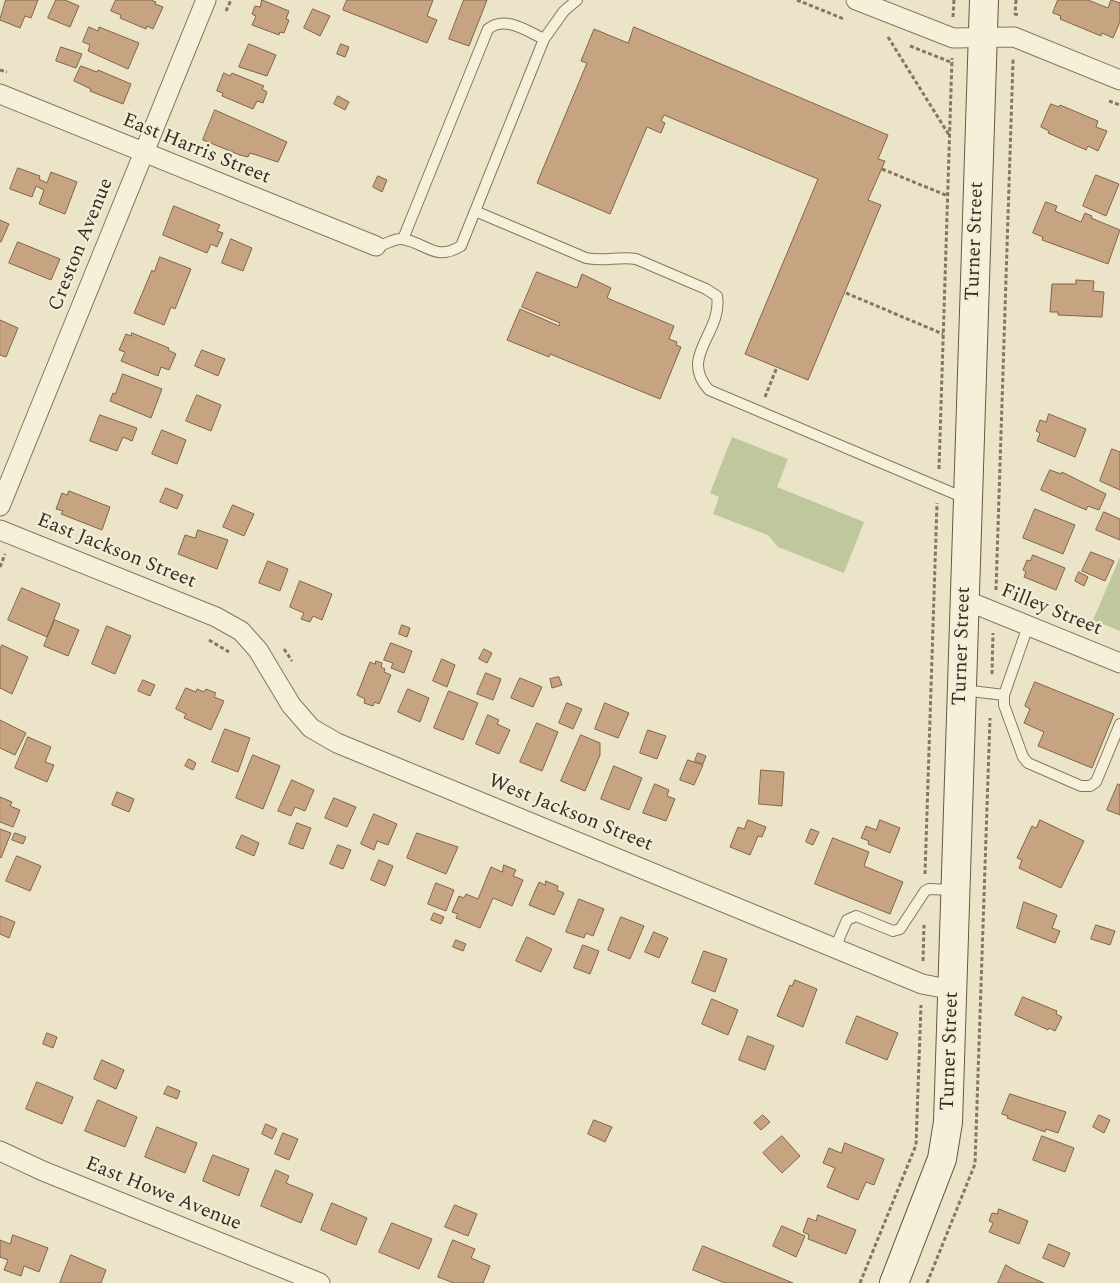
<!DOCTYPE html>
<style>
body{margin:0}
canvas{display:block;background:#ebe4c8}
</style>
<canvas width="1120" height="1283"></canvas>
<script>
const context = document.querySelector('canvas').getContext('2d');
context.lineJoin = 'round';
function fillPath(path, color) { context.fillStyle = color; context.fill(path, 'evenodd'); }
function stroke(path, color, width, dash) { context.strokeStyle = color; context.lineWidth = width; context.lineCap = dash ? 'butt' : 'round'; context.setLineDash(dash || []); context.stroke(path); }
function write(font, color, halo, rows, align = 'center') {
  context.font = font + ' Spectral,serif'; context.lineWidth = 4.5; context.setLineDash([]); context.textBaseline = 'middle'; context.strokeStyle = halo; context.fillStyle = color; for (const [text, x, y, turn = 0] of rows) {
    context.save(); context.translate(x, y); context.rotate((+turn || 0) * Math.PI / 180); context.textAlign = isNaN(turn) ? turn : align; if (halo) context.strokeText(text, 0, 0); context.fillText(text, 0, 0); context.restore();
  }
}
const green = new Path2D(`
 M732 437 788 459 777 487 864 522 844 573 778 547 768 535 713 514 719 497 710 493Z
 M1120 557V631L1093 620Z`);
const building = new Path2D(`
 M6 0H38L31 18 25 16 20 28 0 20Z
 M56 0H65L79 6 70 27 48 18Z
 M116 0H151L156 2 155 4 163 7 153 29 147 26 146 29 120 18 121 15 111 11Z
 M262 0 289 11 286 19 289 20 284 33 280 32 279 35 252 25 256 16 252 14 255 6 260 7Z
 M347 0H433L427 16 437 20 427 43 343 10Z
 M464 0H487L469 46 449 39Z
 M1058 0H1088L1108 8 1111 0 1120 3V22L1113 38 1102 33 1101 36 1060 19 1061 16 1053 13Z
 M313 9 330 16 320 36 304 28Z
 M89 27 98 31 99 27 139 43 128 69 88 51 90 45 83 42Z
 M634 27 888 135 878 159 885 161 868 200 881 205 808 380 745 354 818 179 664 115 661 121 665 123 661 133 647 127 610 214 537 183 587 63 581 61 594 29 628 43Z
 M249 44 276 55 267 76 239 67Z
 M341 44 349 47 345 57 337 54Z
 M61 47 82 54 76 68 56 61Z
 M81 66 97 72 98 70 131 84 123 104 90 91 91 89 74 81Z
 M224 73 230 76 232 73 264 86 262 89 267 92 263 103 257 101 253 109 222 96 223 93 217 91Z
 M338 96 349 102 345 110 334 104Z
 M1051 104 1059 107 1060 105 1098 121 1096 127 1107 131 1098 151 1088 146 1086 150 1048 133 1049 131 1041 127Z
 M215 110 287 142 278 162 250 153 248 157 240 155 203 140Z
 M18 168 40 176 39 179 47 183 51 172 77 182 65 214 39 204 44 190 36 186 32 197 10 189Z
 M1096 175 1119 184 1106 216 1083 206Z
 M378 176 387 180 382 192 373 187Z
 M1046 202 1057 206 1055 211 1081 222 1085 213 1092 216 1091 218 1120 230 1108 264 1042 240 1043 237 1033 233Z
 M174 206 220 225 217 231 223 233 217 247 211 244 207 253 163 235Z
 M0 220 9 224 1 242H0Z
 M231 239 252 248 243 271 222 263Z
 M18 242 60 259 51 280 9 263Z
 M160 257 191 269 175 309 171 307 164 325 134 313 152 270 154 272Z
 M537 272 577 288 582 274 611 288 607 298 674 326 669 339 677 342 676 345 681 347 660 399 550 354 549 357 507 340 520 309 559 326 560 323 522 307Z
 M1076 280 1094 281 1093 291 1104 292 1102 317 1058 315V312H1050L1052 284H1076Z
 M0 320 18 328 6 357 0 355Z
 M132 333 169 348 168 350 176 354 169 370 161 367 158 376 121 361 125 352 119 350 126 334 131 336Z
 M202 350 225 359 218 376 195 366Z
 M123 374 162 389 151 418 110 401 113 393 115 394Z
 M197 395 221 405 211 431 186 421Z
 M1049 414 1086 429 1075 457 1037 441 1040 433 1036 431 1040 420 1046 422Z
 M100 415 137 428 132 441 123 437 117 451 90 441Z
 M162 430 186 440 177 464 152 454Z
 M1112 449 1120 452V490L1100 481Z
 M1050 470 1061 474 1062 472 1106 494 1099 510 1088 506 1086 510 1041 490Z
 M166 488 183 495 177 509 160 502Z
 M69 491 110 507 102 530 61 514 63 511 56 509 62 493 67 495Z
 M233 505 254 514 244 536 223 527Z
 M1035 509 1075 525 1063 554 1023 538Z
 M1104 512 1120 519V540L1096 530Z
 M198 530 228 540 217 569 178 554 185 535 195 538Z
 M1091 552 1114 561 1105 581 1082 571Z
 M1033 555 1065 568 1056 590 1024 577 1026 572 1023 570 1027 560 1030 561Z
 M268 561 288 569 280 591 259 583Z
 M1079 572 1088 577 1084 586 1075 581Z
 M300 581 332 594 322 620 313 616 310 622 301 619 304 613 290 607Z
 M22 588 60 604 47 637 8 620Z
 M55 620 79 630 68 656 44 646Z
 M402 625 410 628 407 637 399 634Z
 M107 626 131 636 115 674 92 664Z
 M391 643 412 651 404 673 391 668 393 663 384 660Z
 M2 645 28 657 12 694 0 688V650Z
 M484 649 492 653 487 663 479 659Z
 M442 659 455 665 447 687 433 681Z
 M376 661 382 663 381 667 385 669 384 672 391 675 379 704 375 702 373 706 364 703 365 699 357 695 370 662 375 664Z
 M486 673 501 679 493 700 477 694Z
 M559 677 562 685 552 688 550 679Z
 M520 678 542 687 533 707 511 698Z
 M143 680 155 685 150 696 138 691Z
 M1035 682 1114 714 1092 768 1038 746 1044 732 1024 723 1030 709 1025 706Z
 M186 688 196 692 197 689 204 692 206 689 216 693 214 697 224 701 211 730 184 718 186 714 176 709Z
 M408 689 429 698 420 722 398 712Z
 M449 691 478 703 463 740 434 728Z
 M567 703 582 709 573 729 559 723Z
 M605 703 629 713 618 738 595 729Z
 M488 715 499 720 497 724 510 730 499 754 476 744Z
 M0 720 26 733 15 755 0 748Z
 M537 723 558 732 542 771 520 762Z
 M225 729 250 738 238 772 212 762Z
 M648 730 666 736 657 759 640 753Z
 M581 735 600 743V755L585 791 561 781Z
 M28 737 51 747 45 762 54 765 47 782 15 768Z
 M698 753 706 756 703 764 695 761Z
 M253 755 280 766 263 809 236 798Z
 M189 759 196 763 193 770 185 766Z
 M688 760 703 765 694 785 680 780Z
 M614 766 642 778 629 810 601 799Z
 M761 770 784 772 782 806 759 804Z
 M292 780 314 790 305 811 295 807 291 816 278 811Z
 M655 784 669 790 667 796 675 799 666 821 643 813Z
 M1118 784 1120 785V815L1107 810Z
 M117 792 134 799 129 812 112 805Z
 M0 797 12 802 10 806 20 810 13 827 0 822Z
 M334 798 356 807 347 827 325 818Z
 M374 814 397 824 388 845 377 841 374 850 361 844Z
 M748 820 766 827 762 837 758 836 750 855 730 847 738 827 744 829Z
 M880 820 900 828 890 853 868 844 869 841 861 838 866 826 876 830Z
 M1040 820 1084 841 1061 888 1019 868 1022 860 1017 858 1032 826 1036 828Z
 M297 823 311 828 303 849 289 844Z
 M0 829 11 833 1 858 0 857Z
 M811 829 819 832 813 845 806 842Z
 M15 833 26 837 23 844 12 840Z
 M417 833 458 847 446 874 407 858Z
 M242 835 259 843 254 856 236 848Z
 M833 838 869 852 864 866 903 882 890 914 815 884Z
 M338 845 351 850 343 869 330 864Z
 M17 856 41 866 30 891 6 881Z
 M379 860 393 866 385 886 371 880Z
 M504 865 516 870 513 876 523 880 512 906 493 898 480 928 456 918 458 914 452 912 459 896 464 898 466 894 478 899 491 867 502 872Z
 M546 881 558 886 557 890 564 893 554 915 529 905 539 882 545 885Z
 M436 883 454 890 446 911 428 904Z
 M579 899 604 909 593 936 586 933 584 938 566 932Z
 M1024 902 1057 915 1052 928 1060 931 1055 943 1017 928Z
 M434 913 444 917 441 924 431 920Z
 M0 916 15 922 9 938 0 934Z
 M621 917 644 926 630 959 608 950Z
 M1096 925 1115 931 1110 945 1091 939Z
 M654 932 668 938 659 958 645 952Z
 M527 937 552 949 541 972 516 961Z
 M456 940 466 944 463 951 453 947Z
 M583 945 599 951 590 974 574 968Z
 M704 951 727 959 715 992 692 983Z
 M795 980 817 989 803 1027 777 1016 790 985 792 986Z
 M1023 997 1057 1011 1056 1014 1062 1017 1055 1031 1049 1028 1048 1030 1015 1015Z
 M712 999 738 1010 728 1035 702 1024Z
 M857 1016 898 1033 887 1060 846 1043Z
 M47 1033 57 1037 53 1048 43 1044Z
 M748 1036 774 1046 765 1070 739 1060Z
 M102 1060 124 1070 116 1089 94 1079Z
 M37 1082 73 1097 62 1124 26 1109Z
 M168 1086 180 1091 177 1099 164 1094Z
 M1010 1094 1066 1112 1058 1133 1046 1129 1045 1132 1007 1118 1008 1116 1002 1114Z
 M98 1100 137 1117 125 1147 85 1131Z
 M763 1115 770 1122 761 1130 754 1123Z
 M1099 1115 1110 1120 1104 1133 1093 1127Z
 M594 1120 612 1127 605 1142 588 1134Z
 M266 1124 277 1129 272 1139 262 1134Z
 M157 1127 197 1143 185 1173 145 1157Z
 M283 1133 298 1139 289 1160 275 1154Z
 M782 1136 800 1156 782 1173 763 1153Z
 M1042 1136 1074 1148 1065 1172 1033 1160Z
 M845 1143 884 1159 874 1185 866 1182 858 1200 827 1187 835 1168 823 1163 829 1148 841 1153Z
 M213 1155 249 1169 239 1196 203 1181Z
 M276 1170 289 1176 286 1183 313 1194 301 1223 261 1206Z
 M332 1203 367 1218 356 1245 321 1230Z
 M455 1205 477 1214 468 1236 445 1227Z
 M999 1209 1028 1221 1019 1244 989 1232 993 1223 989 1221 992 1213 997 1214Z
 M818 1215 856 1230 846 1254 808 1239 809 1235 803 1232 808 1218 816 1221Z
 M392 1223 432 1239 419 1269 379 1252Z
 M782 1226 805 1236 796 1257 773 1246Z
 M13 1235 48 1248 39 1272 24 1266 21 1276 4 1270 8 1260 0 1257V1240L10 1244Z
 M453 1240 475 1249 471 1258 490 1266 483 1283H454L438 1277Z
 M1049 1244 1070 1253 1064 1267 1043 1258Z
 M703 1246 793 1283H725L693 1270Z
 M71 1255 106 1270 101 1283H60Z
 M1006 1265 1016 1271 1044 1283H998Z`);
const path = new Path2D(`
 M797 0 844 19
 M1016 0 1015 14 1018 15
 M226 11 231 0
 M953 17 954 0
 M888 37 949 135
 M910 46 953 63
 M0 70 7 72
 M1109 101 1120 105
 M882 169 948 196
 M846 293 943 334
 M765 397 777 367
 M939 469 952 58
 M0 567 5 554
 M996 590 1013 61 1016 62
 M209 640 229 652
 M284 649 292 661
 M992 674 993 633
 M925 874 937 503
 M923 961 924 925
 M860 1283 916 1145 921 1005
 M927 1283 975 1164 990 718`);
const lane = new Path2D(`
 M475 211 586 258C603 262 619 256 636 259L706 289 717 296C723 333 678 356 709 390L967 499
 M403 239 488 29C505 15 527 31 544 39
 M376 246C386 246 392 238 402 239 427 243 435 262 461 246L544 39 564 11 577 0
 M1028 626 1004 695V705L1023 757 1028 763 1081 786H1090L1096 782 1120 724
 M963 690 1004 695
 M835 948 847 920 856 916 893 931 900 929 925 891 929 889 955 890`);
const street = new Path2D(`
 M856 0 953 38 1014 37 1120 80
 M0 94 376 246
 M0 506 206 0
 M0 530 216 617 241 631 258 650 291 705 311 728 337 743 922 984 953 990
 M965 600 1120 663
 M0 1151 43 1171 320 1283`);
const secondary = new Path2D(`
 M894 1283 942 1159 948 1122 984 0`);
const streetNames = [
 ["East Harris Street",196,150,22],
 ["Turner Street",976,241,-88],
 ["Creston Avenue",82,245,-68],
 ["East Jackson Street",116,552,22],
 ["Filley Street",1051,611,22],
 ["Turner Street",963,646,-88],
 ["West Jackson Street",570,814,22],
 ["Turner Street",951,1051,-88],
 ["East Howe Avenue",163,1195,22]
];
fillPath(green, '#bfc89d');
fillPath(building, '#c6a481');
stroke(building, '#836446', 1);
stroke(lane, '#85775e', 12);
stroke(street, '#85775e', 21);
stroke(secondary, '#675841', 30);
stroke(path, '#85775e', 3, [4, 2.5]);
stroke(lane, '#f6f0db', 10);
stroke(street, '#f6f0db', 19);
stroke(secondary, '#f6f0db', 28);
write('20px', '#372e21', '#f3edd7', streetNames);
</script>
